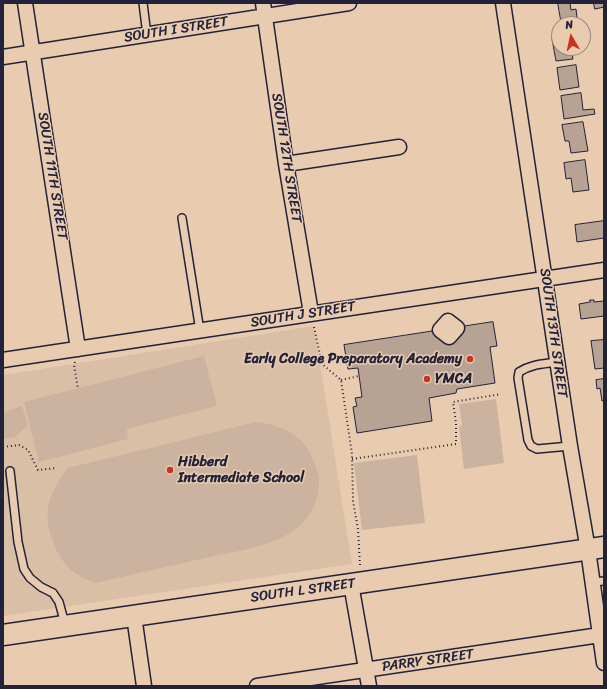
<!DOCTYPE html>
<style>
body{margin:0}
#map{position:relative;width:607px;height:689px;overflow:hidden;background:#e9ccb0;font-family:Sriracha,sans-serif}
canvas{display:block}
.frame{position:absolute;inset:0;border:4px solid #22223b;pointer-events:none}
.north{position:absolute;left:551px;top:16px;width:40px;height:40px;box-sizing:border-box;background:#e9ccb0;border:1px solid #998881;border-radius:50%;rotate:351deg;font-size:11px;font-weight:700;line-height:16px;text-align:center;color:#22223b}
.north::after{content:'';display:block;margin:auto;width:14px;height:18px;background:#c8321e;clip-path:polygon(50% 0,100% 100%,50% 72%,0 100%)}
</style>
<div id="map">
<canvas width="607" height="689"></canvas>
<div class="frame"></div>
<div class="north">N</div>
</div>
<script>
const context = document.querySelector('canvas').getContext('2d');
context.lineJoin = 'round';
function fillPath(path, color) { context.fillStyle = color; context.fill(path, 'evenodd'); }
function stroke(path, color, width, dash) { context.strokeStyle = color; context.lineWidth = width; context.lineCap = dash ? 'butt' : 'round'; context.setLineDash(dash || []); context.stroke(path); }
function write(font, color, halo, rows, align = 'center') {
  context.font = font + ' Sriracha,sans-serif'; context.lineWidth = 3; context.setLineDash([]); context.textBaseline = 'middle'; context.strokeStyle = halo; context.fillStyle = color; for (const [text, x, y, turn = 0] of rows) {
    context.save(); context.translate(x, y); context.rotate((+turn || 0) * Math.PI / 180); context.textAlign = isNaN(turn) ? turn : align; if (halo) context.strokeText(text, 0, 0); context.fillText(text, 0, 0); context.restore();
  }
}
const built = new Path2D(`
 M314 326 352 564 3 616V375Z`);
const green = new Path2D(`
 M204 356 217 406 127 429 128 439 39 462 24 402Z
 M496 399 504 463 464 469 459 427 462 425 459 404Z
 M22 406 28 425 15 437 3 439V413Z
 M256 422C282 425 303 434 313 460 316 467 320 475 319 483 319 499 310 519 297 528 274 546 242 550 214 556 174 565 135 574 95 583 86 579 76 575 69 568 61 560 56 551 53 541 41 512 50 491 68 468Z
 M417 455 425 523 362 530 354 463Z`);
const building = new Path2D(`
 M558 3H570L571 10 576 9 577 18 561 20Z
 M594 3H604V7L595 9Z
 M559 38V48H571L573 59 556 61 552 39Z
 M576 65 579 87 560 90 557 68Z
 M581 93 583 110 594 109 595 114 564 119 561 96Z
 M583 122 588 151 571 153 569 141H565L562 125Z
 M585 160 589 190 573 192 571 178 566 179 564 163Z
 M604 221V238L577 242 575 225Z
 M590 300H594V302L604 301V316L581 319 579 304 590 302Z
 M493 322 497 346 490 347 495 383 457 389 456 393 429 398 432 421 357 433 353 407 357 406 355 398 362 397 358 368 348 369 344 345Z
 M604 340V368L595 369 591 341Z
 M604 379V400L602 401 600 388 597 389 596 380Z`);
const path = new Path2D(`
 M314 327 322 364 341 380 352 454 353 501 358 529 360 565
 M75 362 74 365 78 389
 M341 380 359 376
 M3 447 19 445 28 450 38 470 56 468
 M352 459 456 444V423L453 402 501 394`);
const lane = new Path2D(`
 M143 3 147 35
 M182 218 200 331
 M557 362C544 364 531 364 519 372L518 378 528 440 531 446 537 449 570 446
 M10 471 18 542 24 569 30 578 41 587 53 593 59 602 65 624
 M592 582 604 581`);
const street = new Path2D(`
 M25 3 78 349
 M263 3 286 164 311 313
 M503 3 570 446 588 550 604 663
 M3 57 349 3
 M286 164 399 147
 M448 321 457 328 449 337 440 330Z
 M3 360 604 270
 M351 584 369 686
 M134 616 144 686
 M257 686 600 635`);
const secondary = new Path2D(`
 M3 635 604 547`);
const markers = [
 [470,359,4,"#c8321e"],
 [427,379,4,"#c8321e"],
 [170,470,4,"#c8321e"]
];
const streetNames = [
 ["SOUTH I STREET",176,30,-9],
 ["SOUTH 12TH STREET",286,158,81],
 ["SOUTH 11TH STREET",52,176,81],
 ["SOUTH J STREET",303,315,-9],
 ["SOUTH 13TH STREET",553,333,82],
 ["SOUTH L STREET",303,591,-8],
 ["PARRY STREET",428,661,-8]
];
const poiNames = [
 ["Early College Preparatory Academy",462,359,"right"],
 ["YMCA",435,379],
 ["Hibberd",178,462],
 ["Intermediate School",178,478]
];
fillPath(built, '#dabfa7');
fillPath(green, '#ccb39f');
fillPath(building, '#b8a293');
stroke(building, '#22223b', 1);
stroke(lane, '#22223b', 10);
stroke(street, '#22223b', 17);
stroke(secondary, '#22223b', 23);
stroke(path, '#22223b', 2, [1, 3]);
stroke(lane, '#e9ccb0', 7);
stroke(street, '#e9ccb0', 14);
stroke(secondary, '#e9ccb0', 20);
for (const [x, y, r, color] of markers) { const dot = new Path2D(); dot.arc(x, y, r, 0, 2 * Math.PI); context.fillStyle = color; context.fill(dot); stroke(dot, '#e9ccb0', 1.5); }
write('14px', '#22223b', '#e9ccb0', streetNames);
write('bold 14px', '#22223b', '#e9ccb0', poiNames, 'left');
</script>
